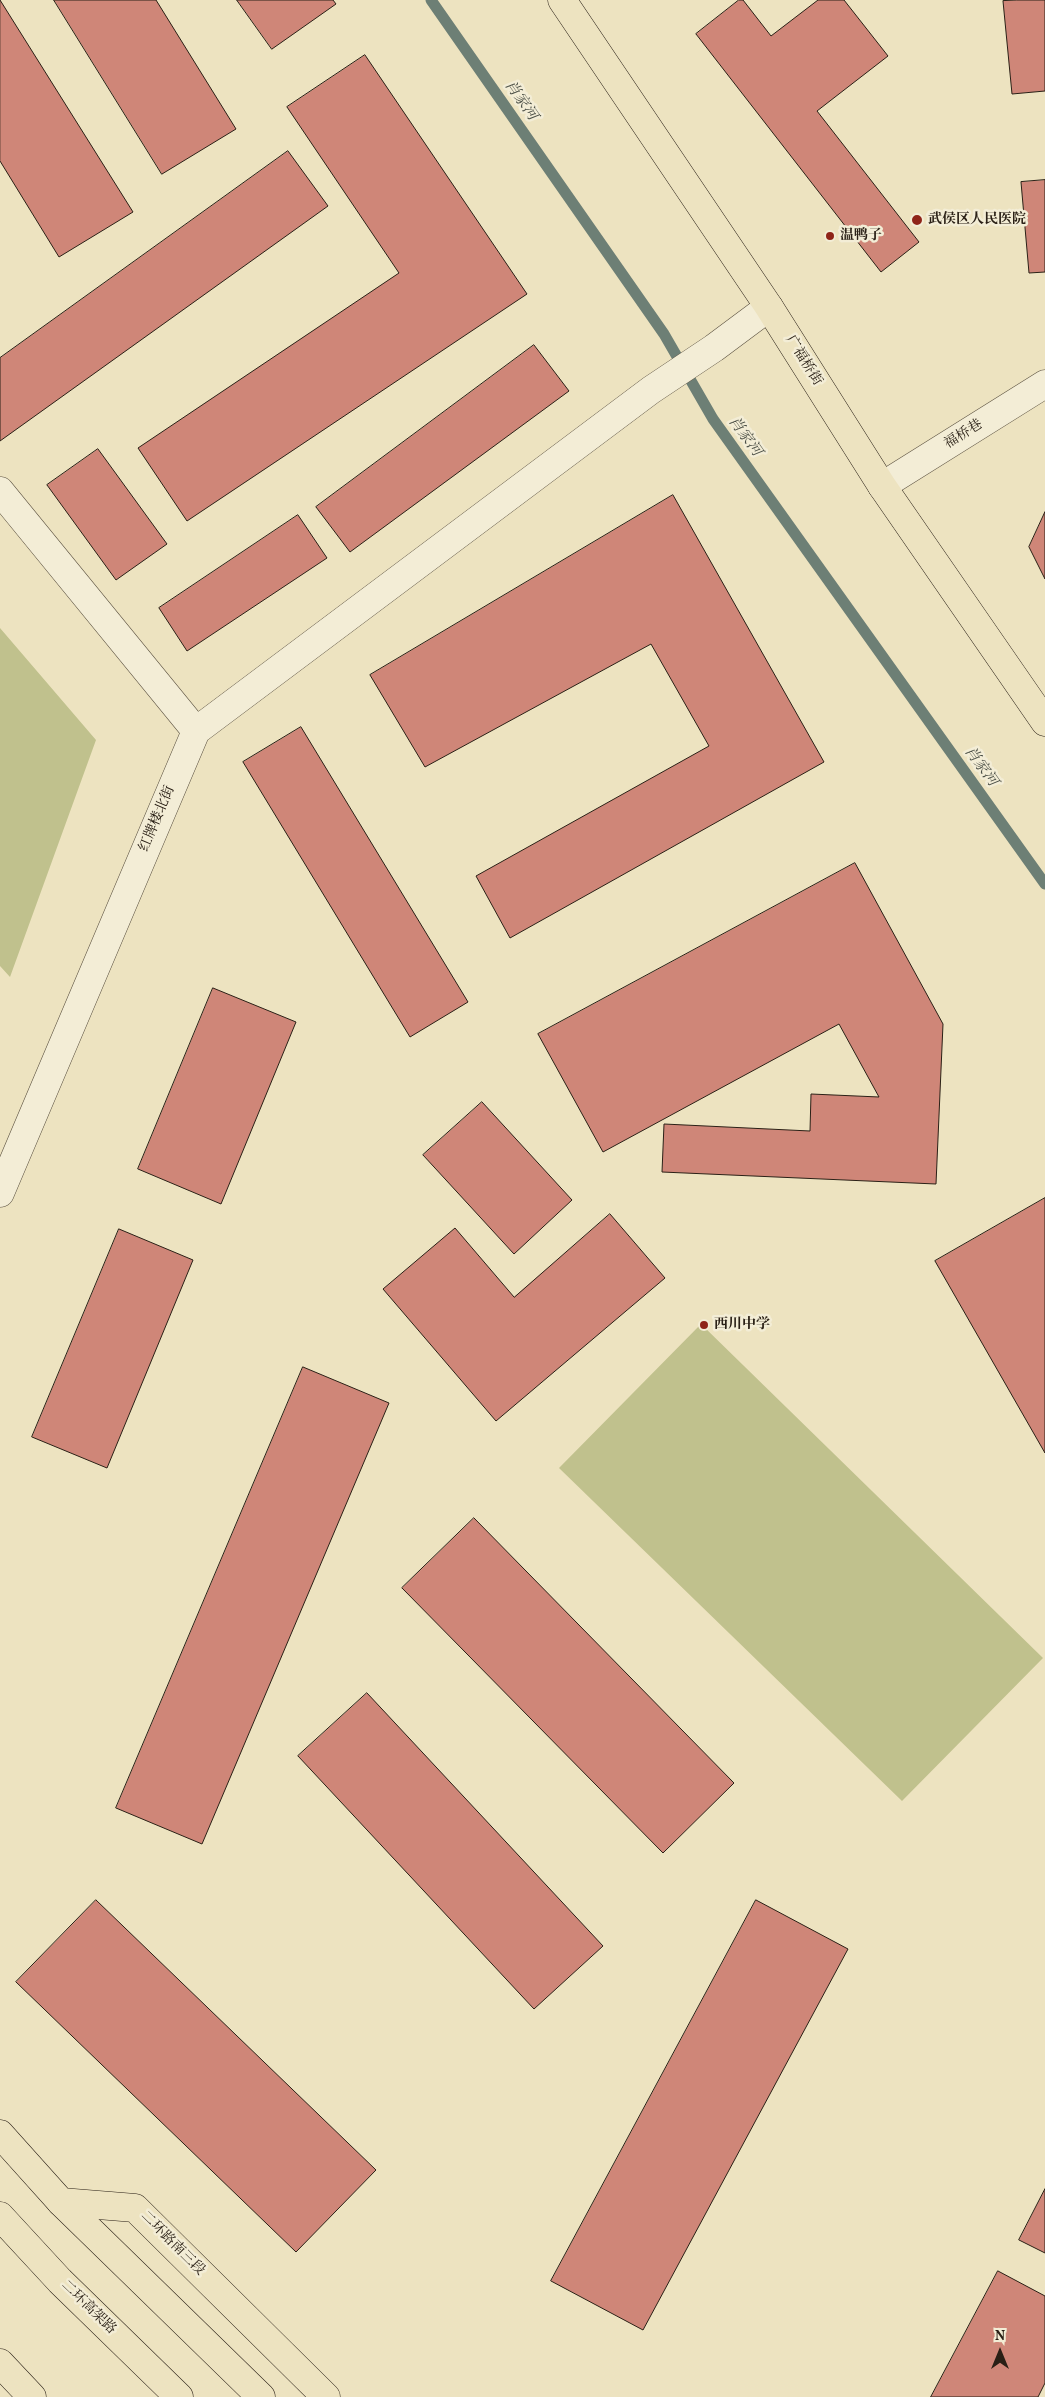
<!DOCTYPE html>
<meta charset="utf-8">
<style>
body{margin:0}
#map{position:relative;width:1045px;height:2397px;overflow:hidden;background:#ede3c0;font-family:Vollkorn,serif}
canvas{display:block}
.north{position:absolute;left:975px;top:2327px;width:50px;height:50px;-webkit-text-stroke:4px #f3edd6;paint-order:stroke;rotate:0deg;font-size:14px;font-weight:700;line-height:20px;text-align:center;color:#2a2016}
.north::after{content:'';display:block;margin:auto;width:18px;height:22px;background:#2a2016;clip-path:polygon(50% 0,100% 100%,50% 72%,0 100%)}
</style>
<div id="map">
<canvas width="1045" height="2397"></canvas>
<div class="north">N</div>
</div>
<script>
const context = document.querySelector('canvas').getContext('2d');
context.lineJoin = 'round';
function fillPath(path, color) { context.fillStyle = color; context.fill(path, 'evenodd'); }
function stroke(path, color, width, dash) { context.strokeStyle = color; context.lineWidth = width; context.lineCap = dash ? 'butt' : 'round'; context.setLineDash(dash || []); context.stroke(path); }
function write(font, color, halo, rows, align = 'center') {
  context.font = font + ' Vollkorn,"Noto Serif SC",serif'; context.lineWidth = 5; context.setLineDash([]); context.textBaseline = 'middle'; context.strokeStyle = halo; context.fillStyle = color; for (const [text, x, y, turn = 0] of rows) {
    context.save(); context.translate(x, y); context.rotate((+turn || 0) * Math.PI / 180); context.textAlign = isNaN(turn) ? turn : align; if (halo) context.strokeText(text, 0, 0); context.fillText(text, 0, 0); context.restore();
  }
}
const green = new Path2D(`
 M0 628 96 740 10 977 0 966Z
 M701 1324 1043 1658 902 1801 559 1468Z`);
const stream = new Path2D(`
 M431 0 664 334 713 419 1045 884`);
const building = new Path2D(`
 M0 0 133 212 59 257 0 161Z
 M54 0H156L236 129 162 174Z
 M237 0H333L336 4 272 49Z
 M739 0H743L771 36 818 0H844L888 56 817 111 919 242 881 272 696 34Z
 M1017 0H1045V91L1012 94 1003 1Z
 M365 55 527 294 187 521 138 448 399 273 287 107Z
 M288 151 328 206 0 441V358Z
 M1045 180V272L1029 273 1021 182Z
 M534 345 569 391 350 552 316 507Z
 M98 449 167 544 116 580 47 485Z
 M673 495 824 762 510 938 476 876 709 746 651 644 425 767 370 675Z
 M1045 512V579L1029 547Z
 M298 515 327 558 187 651 159 608Z
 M301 727 468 1002 410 1037 243 762Z
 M855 863 943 1024 936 1184 662 1172 664 1124 810 1131 811 1094 879 1097 839 1024 603 1152 538 1034Z
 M213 988 296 1022 221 1204 138 1169Z
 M482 1102 572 1200 514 1254 423 1155Z
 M1045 1198V1453L935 1261Z
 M610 1214 665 1278 496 1421 383 1289 455 1228 514 1297Z
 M119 1229 193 1260 107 1468 32 1437Z
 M303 1367 389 1403 202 1844 116 1808Z
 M474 1518 734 1783 663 1853 402 1588Z
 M367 1693 603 1946 534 2009 298 1756Z
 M96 1900 376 2170 296 2252 16 1982Z
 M756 1900 848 1949 643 2330 551 2281Z
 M1045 2189V2253L1019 2240Z
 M998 2271 1045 2296V2383L1038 2397H931Z`);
const minor = new Path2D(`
 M882 486 1045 384
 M0 491 196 731
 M196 731 651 390 714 348 769 307
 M0 1193 196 731`);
const major = new Path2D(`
 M562 0 769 307 882 486 1045 722
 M0 2134 61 2202 135 2208 326 2397`);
const highway = new Path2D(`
 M61 2202 261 2397
 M0 2216 60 2281 179 2397
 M0 2363 32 2397`);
const markers = [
 [917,220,6,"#8f2418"],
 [830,236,5,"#8f2418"],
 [704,1325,5,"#8f2418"]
];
const poiNames = [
 ["武侯区人民医院",928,220],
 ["温鸭子",840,236],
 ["西川中学",714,1325]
];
const streetNames = [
 ["广福桥街",803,361,58],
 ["福桥巷",964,435,-32],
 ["红牌楼北街",158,819,-67],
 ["二环路南三段",172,2244,45],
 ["二环高架路",88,2308,44]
];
const waterNames = [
 ["肖家河",520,101,55],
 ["肖家河",744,437,54],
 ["肖家河",980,767,54]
];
fillPath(green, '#c0c18d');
stroke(stream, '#6d7f75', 11);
fillPath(building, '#cf8678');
stroke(building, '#2a2016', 1);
stroke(minor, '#5b5140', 29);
stroke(major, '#2a2016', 29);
stroke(highway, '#2a2016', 29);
stroke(minor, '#f3edd6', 28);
stroke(major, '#ede3c0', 28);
stroke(highway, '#ede3c0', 28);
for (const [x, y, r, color] of markers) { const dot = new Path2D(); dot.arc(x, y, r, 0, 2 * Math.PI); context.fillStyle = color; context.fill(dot); stroke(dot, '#f3edd6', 2); }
write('bold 14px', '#2a2016', '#f3edd6', poiNames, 'left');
write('14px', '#2a2016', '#f3edd6', streetNames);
write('italic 15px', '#4b4f46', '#f3edd6', waterNames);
</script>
